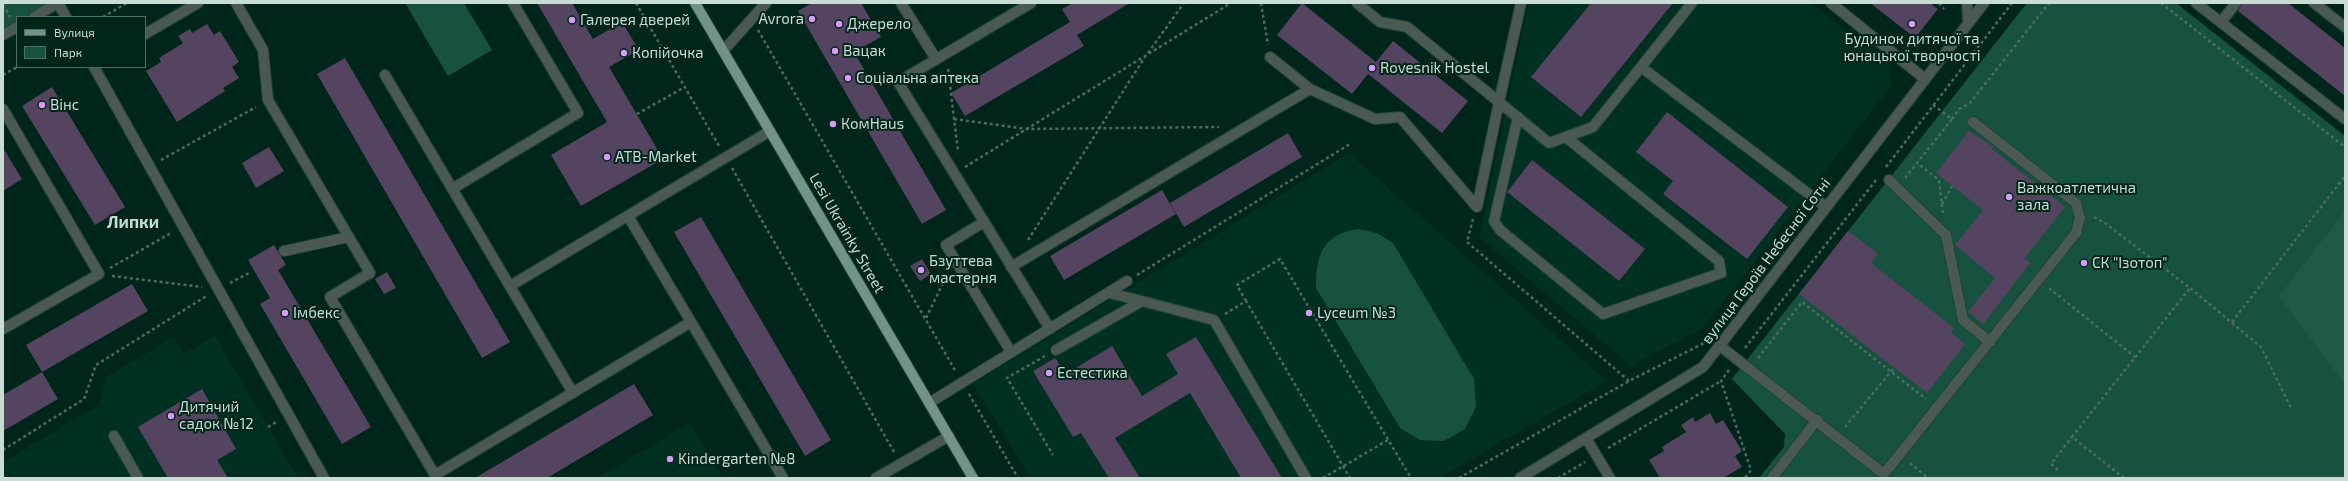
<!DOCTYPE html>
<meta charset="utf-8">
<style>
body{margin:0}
#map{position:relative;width:2348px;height:481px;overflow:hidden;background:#00261b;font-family:"Exo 2",sans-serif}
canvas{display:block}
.frame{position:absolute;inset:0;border:4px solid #c8dcd3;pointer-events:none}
.legend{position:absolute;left:16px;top:16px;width:130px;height:52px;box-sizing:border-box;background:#00261b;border:1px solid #506f65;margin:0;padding:5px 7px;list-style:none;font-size:12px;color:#c8dcd3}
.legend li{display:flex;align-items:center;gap:8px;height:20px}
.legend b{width:20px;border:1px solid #506f65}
</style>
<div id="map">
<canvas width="2348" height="481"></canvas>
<div class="frame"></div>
<ul class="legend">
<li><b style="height:5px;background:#739386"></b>Вулиця</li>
<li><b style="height:11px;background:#16523f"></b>Парк</li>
</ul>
</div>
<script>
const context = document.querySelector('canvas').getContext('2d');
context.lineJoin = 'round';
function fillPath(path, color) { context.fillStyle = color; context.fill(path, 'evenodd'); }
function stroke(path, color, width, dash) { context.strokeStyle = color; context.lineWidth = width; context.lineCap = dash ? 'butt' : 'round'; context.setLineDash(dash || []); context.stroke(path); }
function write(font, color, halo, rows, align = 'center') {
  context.font = font + ' "Exo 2",sans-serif'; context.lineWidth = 4; context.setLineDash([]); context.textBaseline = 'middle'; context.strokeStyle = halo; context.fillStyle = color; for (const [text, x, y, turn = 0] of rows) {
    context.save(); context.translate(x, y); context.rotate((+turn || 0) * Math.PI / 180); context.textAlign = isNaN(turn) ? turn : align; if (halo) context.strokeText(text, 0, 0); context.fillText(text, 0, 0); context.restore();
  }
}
const built = new Path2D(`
 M1529 3H1811L1889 65 1891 86 1703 328 1631 366 1479 237Z
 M1349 153 1607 381 1439 478H1031L973 384Z
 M215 336 298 478H3V462L99 405 106 377 174 337 184 354Z
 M690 423 723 478H597L663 439Z`);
const green = new Path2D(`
 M3 3H58L34 17H17V27L3 35Z
 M405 3H464L492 50 448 76Z
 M2027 3H2176L2345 136V478H1759L1784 447 1785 434 1732 379Z
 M1358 229 1377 233 1393 243 1474 379 1476 407 1465 429 1444 441 1420 440 1400 428 1316 288C1316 255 1322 235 1358 229Z`);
const forest = new Path2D(`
 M2345 211V384L2279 296Z`);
const building = new Path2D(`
 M537 3H572L593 39 622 22 639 50 609 67 663 159 581 206 551 155 607 122Z
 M812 3H861L881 37 854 52 946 210 922 224 798 11Z
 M1073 3H1130L1077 35 1084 46 965 116 951 93 1070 22 1062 9Z
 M1302 3 1376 62 1393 41 1468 101 1442 133 1368 74 1352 94 1277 35Z
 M1591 3H1673L1581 117 1531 77Z
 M1870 3H1930L1938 9 1915 38Z
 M2242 3H2288L2345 48V96L2238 11Z
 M207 24 214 35 220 31 239 62 232 67 239 78 223 88 225 91 177 122 146 71 161 62 159 58 183 43 178 36 190 29 192 33Z
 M345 58 510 342 482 358 317 74Z
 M52 87 125 207 95 225 22 106Z
 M1667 112 1788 207 1747 259 1663 194 1673 181 1636 152Z
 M1969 131 1994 147 1992 149 2065 207 2024 259 2030 263 1983 324 1968 312 1995 278 1955 245 1983 210 1936 173Z
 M1288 133 1302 157 1184 227 1170 203Z
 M269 147 284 171 256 188 242 163Z
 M3 148 22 179 3 191Z
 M1532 160 1645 249 1619 281 1507 192Z
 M1162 190 1176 214 1064 280 1050 256Z
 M701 217 831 440 805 456 674 232Z
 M1848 231 1878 254 1871 263 1954 328 1951 333 1965 344 1927 393 1799 294Z
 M274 245 286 265 278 270 371 427 342 444 260 304 270 298 248 260Z
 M922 259 931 274 920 281 910 266Z
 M387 272 396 288 384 294 375 279Z
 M132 284 148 311 42 372 26 345Z
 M1196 337 1282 478H1241L1190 393 1115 438 1140 478H1109L1081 433 1073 437 1033 371 1055 358 1066 374 1112 346 1142 396 1178 374 1166 354Z
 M42 372 58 399 3 431V395Z
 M634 384 653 415 547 478H475Z
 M202 389 236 449 217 460 228 478H168L138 427Z
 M1710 413 1716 424 1723 420 1742 451 1735 456 1742 467 1723 478H1660L1649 460 1664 451 1662 447 1686 432 1681 425 1693 417 1695 422Z`);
const path = new Path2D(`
 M636 3 719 146
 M1261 3 1268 45
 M1939 3 1944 9
 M2161 3 2345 147
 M3 5 10 17
 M103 17 127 3
 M758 30 956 372
 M1148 53 1184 3
 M948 69 958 151
 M3 75 17 67
 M1933 105 1952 119 1917 163 1939 180 1943 213
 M637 114 685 87
 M954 119 1027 129 1219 127
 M1952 119 1959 109 1970 103 2049 3
 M161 160 256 107
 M965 167 1231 3
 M1886 167 2012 3
 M732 168 894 452
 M1905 178 1917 163
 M1942 204 1952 186
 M2094 217 2105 223 2190 288 2261 347 2291 408
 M1473 219 1467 242 1629 381
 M1028 240 1145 57
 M110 268 171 233
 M1137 275 1350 144
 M112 276 202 287
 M230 283 251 272
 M2049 288 2135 357
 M1246 301 1237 285 1280 259 1411 478
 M1225 314 1246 301 1350 478
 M926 318 947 275
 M2232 322 2345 176
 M1745 348 1876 180
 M1045 356 1007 378 1053 455
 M1758 358 1802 302 1926 399
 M1729 370 1721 381 1751 470 1745 478
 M969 394 1018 478
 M268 427 278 421
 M1845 427 1894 368
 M1608 448 1721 381
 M3 450 84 399 96 365 208 295
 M1910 463 1928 478
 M2058 470 2051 464 2072 437
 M1323 478 1388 440
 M1459 478 1629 381 1704 343
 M1558 478 1585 462
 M2124 478 2072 437 2190 288`);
const minor = new Path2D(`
 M58 3 66 17
 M236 3 263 50 268 100 370 273 330 297 435 475 691 322 628 216
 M901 3 936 59
 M1031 3 898 82 1050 329
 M1521 3 1499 102 1549 143 1593 127 1692 3
 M1831 3 1925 79
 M1967 3 1968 23
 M2196 3 2345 119
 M2314 3 2345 27
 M34 17 58 3
 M2221 22 2236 3
 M145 34 198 3
 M3 35 17 27
 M723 51 766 3
 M1270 57 1310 89 1375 119 1400 117 1477 207 1499 102 1407 27 1380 22 1357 3
 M94 67 324 478
 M1641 67 1826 207
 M385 75 573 393
 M3 109 99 274 3 329
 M1518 117 1494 221 1500 230 1603 314 1721 273 1719 261 1567 138
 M1889 180 1946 235 1963 320 1990 342
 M452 189 578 113 513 3
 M984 222 946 245 1011 352
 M284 251 349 237
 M1011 267 1310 89
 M510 286 770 131
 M1109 293 1142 301
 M691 322 783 478
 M1720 346 1884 474 2076 233 2080 218 2076 203 1973 122
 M1056 350 1142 301 1214 320 1306 478
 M929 403 1127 281
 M114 436 138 478
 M1586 438 1610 478
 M876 478 949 436
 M1520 478 1703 367 1984 3
 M1772 478 1817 420`);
const major = new Path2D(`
 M695 3 973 478`);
const markers = [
 [812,19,4,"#d79bf9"],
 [572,20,4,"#d79bf9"],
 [839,24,4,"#d79bf9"],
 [1912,24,4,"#d79bf9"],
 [835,51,4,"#d79bf9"],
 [624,53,4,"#d79bf9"],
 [1372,68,4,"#d79bf9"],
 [848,78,4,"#d79bf9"],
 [42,105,4,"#d79bf9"],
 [833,124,4,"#d79bf9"],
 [607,157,4,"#d79bf9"],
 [2009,197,4,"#d79bf9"],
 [2084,263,4,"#d79bf9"],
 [921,270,4,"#d79bf9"],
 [285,313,4,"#d79bf9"],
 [1309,313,4,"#d79bf9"],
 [1049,373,4,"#d79bf9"],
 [171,416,4,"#d79bf9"],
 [670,459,4,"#d79bf9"]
];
const poiNames = [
 ["Avrora",804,19,"right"],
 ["Галерея дверей",580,20],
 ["Джерело",847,24],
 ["Будинок дитячої та",1912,39,"center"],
 ["юнацької творчості",1912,56,"center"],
 ["Вацак",843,51],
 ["Копійочка",632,53],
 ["Rovesnik Hostel",1380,68],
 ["Соціальна аптека",856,78],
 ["Вінс",50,105],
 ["КомHaus",841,124],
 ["ATB-Market",615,157],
 ["Важкоатлетична",2017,188],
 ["зала",2017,205],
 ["Бзуттева",929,261],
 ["мастерня",929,278],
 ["СК \"Ізотоп\"",2092,263],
 ["Імбекс",293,313],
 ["Lyceum №3",1317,313],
 ["Естестика",1057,373],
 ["Дитячий",179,407],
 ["садок №12",179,424],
 ["Kindergarten №8",678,459]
];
const streetNames = [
 ["Lesi Ukrainky Street",847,233,60],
 ["вулиця Героїв Небесної Сотні",1766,261,-53]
];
const quarterNames = [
 ["Липки",133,222]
];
fillPath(built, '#003022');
fillPath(green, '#16523f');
fillPath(forest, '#1d5b47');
fillPath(building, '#55445f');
stroke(minor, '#204338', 12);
stroke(major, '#204338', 12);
stroke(path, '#4d6c61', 2.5, [3, 3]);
stroke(minor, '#4a5952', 10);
stroke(major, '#739386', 10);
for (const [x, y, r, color] of markers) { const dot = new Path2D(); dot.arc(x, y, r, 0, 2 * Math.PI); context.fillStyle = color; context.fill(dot); stroke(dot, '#00261b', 1.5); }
write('15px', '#c8dcd3', '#00261b', poiNames, 'left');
write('15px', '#c8dcd3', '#00261b', streetNames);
write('bold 17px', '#c8dcd3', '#00261b', quarterNames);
</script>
